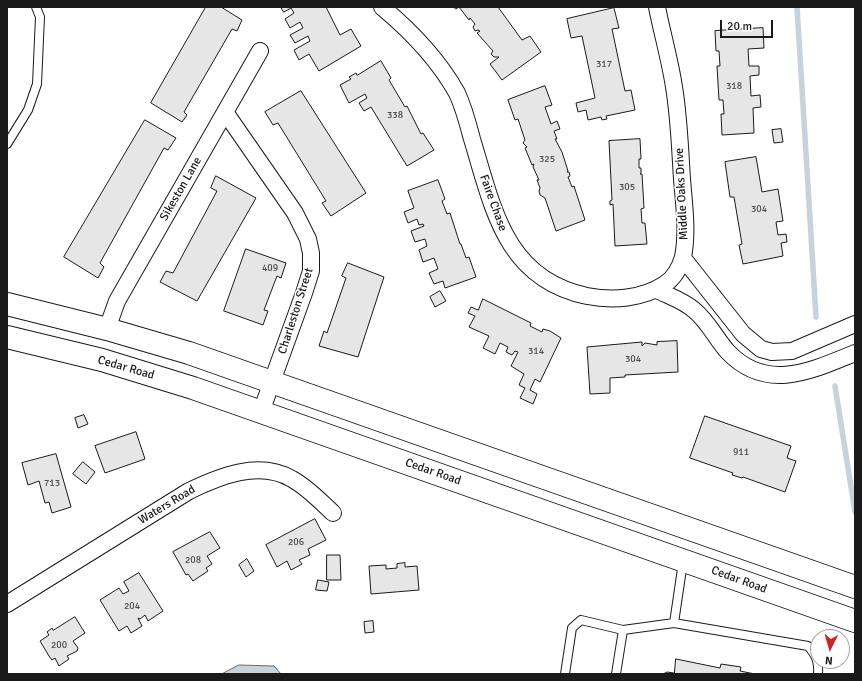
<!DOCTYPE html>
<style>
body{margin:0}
#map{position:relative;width:862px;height:681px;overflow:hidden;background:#fff;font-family:Signika,sans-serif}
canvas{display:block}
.frame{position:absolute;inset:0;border:8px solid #1a1a1a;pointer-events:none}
.north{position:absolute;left:810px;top:629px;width:40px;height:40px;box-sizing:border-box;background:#fff;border:1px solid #a3a3a3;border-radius:50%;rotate:185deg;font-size:11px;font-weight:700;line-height:16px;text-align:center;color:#1a1a1a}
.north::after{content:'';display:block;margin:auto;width:14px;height:18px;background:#c62828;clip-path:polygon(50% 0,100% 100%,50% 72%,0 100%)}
.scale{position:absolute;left:720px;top:20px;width:53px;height:18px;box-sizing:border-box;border:2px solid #1a1a1a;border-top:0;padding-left:5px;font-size:12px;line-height:14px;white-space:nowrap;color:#1a1a1a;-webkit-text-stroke:3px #fff;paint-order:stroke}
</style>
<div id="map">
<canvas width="862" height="681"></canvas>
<div class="frame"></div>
<div class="north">N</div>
<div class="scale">20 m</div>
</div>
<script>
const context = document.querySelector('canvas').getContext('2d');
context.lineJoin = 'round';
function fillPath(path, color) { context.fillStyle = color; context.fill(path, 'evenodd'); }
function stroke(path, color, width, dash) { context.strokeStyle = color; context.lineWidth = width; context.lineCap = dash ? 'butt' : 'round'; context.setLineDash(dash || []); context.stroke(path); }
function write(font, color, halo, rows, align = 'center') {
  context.font = font + ' Signika,sans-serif'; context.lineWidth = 3; context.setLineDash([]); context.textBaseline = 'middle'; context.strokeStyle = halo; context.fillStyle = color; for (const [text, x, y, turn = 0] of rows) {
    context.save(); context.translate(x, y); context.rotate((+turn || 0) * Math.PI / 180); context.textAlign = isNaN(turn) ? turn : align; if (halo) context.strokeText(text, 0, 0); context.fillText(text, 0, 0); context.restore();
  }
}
const water = new Path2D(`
 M239 665 274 666 281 674H222Z`);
const stream = new Path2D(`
 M797 7 816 317
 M835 386 855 512`);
const building = new Path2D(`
 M206 7H221L242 20 237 31 232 29 184 112 187 115 182 122 151 103Z
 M281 7H326L340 35 351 29 361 46 319 71 309 54 299 60 294 50 310 41 308 36 295 43 290 35 303 28 300 22 290 28 285 19 294 13 291 8 284 12Z
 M454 7H498L522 40 530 36 541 52 502 80 490 64 499 57H494L491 54 493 51 477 33 480 31 478 30 475 31 473 27 475 24 470 18 469 20 459 7 456 9Z
 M614 8 619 28 612 29 625 91 631 90 635 110 606 116 607 119 602 120 601 117 588 120 586 110 578 112 576 103 595 98 582 36 571 38 567 19Z
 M763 28 764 48 748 49 749 66H759V75L750 76 751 96 760 95 761 107 753 108 754 133 722 135 721 114H724L723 100H719L717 66H720L719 51H716L715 31Z
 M381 61 391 78 389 80 405 107 407 106 421 134 423 133 434 150 407 166 371 107 364 111 359 103 367 98 365 94 349 103 340 85 351 79 349 77 356 73 357 75Z
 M545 86 552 105 545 107 551 124 557 121 560 129 554 131 557 139H555L562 152 568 171 567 172H569L570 176 568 177 572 187 574 186 585 220 556 231 545 198 540 195 539 191 540 188 537 180H539L533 167 534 164 532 165 525 148 527 147 523 143 525 140 518 119 515 120 508 100Z
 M301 91 366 193 331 216 322 203 326 201 278 123 273 125 265 112Z
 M145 120 176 138 168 150 164 148 100 263 104 267 98 278 64 257Z
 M781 129 783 142 774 143 772 130Z
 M640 139 641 159H639V168H641V173L640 174H642L644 208 641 209 642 223H645L647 244 615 246 613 204 610 205V201L612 200 609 141Z
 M756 157 762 192 778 189 783 221 776 222 778 235 786 234 787 242 781 243 783 256 743 264 739 245 742 244 734 197H730L725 162Z
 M216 176 256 198 197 301 160 282 166 271 173 273 217 191 211 188Z
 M438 180 445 199 442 201 447 214 450 213 460 244H461L466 258 469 257 476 277 445 288 443 281 434 284 429 273 438 269 434 258 423 262 419 250 427 246 425 239 415 242 411 231 424 226 423 224 419 225 417 219 408 223 404 212 414 208 408 191Z
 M246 249 286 263 281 278 277 276 264 310 268 311 263 325 224 311Z
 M348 263 384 277 358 357 319 346 324 331 327 333 346 278 342 276Z
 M440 291 446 301 435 307 430 297Z
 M483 299 531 323 530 326 542 332 543 329 550 331 561 338 540 382 535 379 530 390 537 394 533 404 520 398 525 388 519 385 524 374 511 366 518 352 515 351 512 355 506 352 508 347 500 343 495 354 483 348 489 336 469 327 475 316 468 313 471 307 478 310Z
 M677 341 678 372 625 375V377L610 378V393L590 394 587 347 642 342V346L645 343 657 345V342Z
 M84 415 88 424 78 428 75 418Z
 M705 416 791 446 787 458 796 461 785 492 743 477 742 478 732 475 733 473 690 458Z
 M136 432 145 459 105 473 95 446Z
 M56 454 71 507 52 513 49 502 45 503 39 481 28 485 22 463Z
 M83 462 95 472 86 484 73 474Z
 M315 519 326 540 308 549 310 555 299 560 302 564 291 570 287 561 277 567 266 545Z
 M210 532 220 548 207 556 212 564 206 568 208 571 193 581 188 574 186 575 173 552Z
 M327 555H340L341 580H327Z
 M247 559 254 571 246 577 239 565Z
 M405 563V567L417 566 419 590 371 594 369 566 386 565V569L397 568V564Z
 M139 573 163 611 148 621 145 615 140 619 138 618 142 626 131 633 127 626 119 631 100 600 119 588 123 594 129 591 124 582Z
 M318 580 329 582 327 591 316 590Z
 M75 617 85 633 73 641 78 648 77 651 67 656 69 659 59 666 55 658 52 660 49 656 40 641 49 635 47 632 52 628 53 630Z
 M373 621 374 632 365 633 364 622Z
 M676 659 720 668 721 664 741 667 740 671 755 674H663L667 672 674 673Z`);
const service = new Path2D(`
 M7 144 28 110 37 84 40 17 36 7
 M683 562 674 623 808 646C816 655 819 662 818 674
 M565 674 572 628 581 620 623 630 674 623
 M616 674 623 630`);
const minor = new Path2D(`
 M382 7C412 32 438 59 457 93 464 108 468 124 472 139 493 208 505 279 587 296 613 301 642 299 665 284 674 278 680 267 683 257 688 231 684 205 682 179 680 148 679 117 674 87 670 60 662 33 657 7
 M225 112 295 213 308 239 311 253V271L304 293 261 412
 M683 258 743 334 761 349 772 352 792 351 855 324
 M657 290C669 296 684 301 694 310 708 321 716 339 728 352 767 393 813 370 855 353
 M107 329 117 301 260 51
 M7 604 189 491C220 476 259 460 292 479 307 487 320 501 333 513`);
const primary = new Path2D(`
 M7 304 107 329 189 353 855 587
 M7 337 102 360 193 388 855 621`);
const numberNames = [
 ["317",604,64],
 ["318",734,86],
 ["338",395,115],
 ["325",547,159],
 ["305",627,187],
 ["304",759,209],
 ["409",270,268],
 ["314",536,351],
 ["304",633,359],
 ["911",741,452],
 ["713",52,483],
 ["206",296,542],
 ["208",193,560],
 ["204",132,606],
 ["200",59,645]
];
const streetNames = [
 ["Sikeston Lane",181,189,-60],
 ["Middle Oaks Drive",682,194,-93],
 ["Faire Chase",493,203,70],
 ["Charleston Street",296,311,-72],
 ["Cedar Road",126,368,16],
 ["Cedar Road",433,472,19],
 ["Waters Road",167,505,-31],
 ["Cedar Road",739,580,20]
];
fillPath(water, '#c6d2dc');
stroke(water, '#6a6a6a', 1);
stroke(stream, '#c6d2dc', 5.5);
fillPath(building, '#e6e6e6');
stroke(building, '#1a1a1a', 1);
stroke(service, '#1a1a1a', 10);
stroke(minor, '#1a1a1a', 18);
stroke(primary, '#1a1a1a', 24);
stroke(service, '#fff', 8);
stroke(minor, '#fff', 16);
stroke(primary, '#fff', 22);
write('10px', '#4d4d4d', null, numberNames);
write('12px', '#1a1a1a', '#fff', streetNames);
</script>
